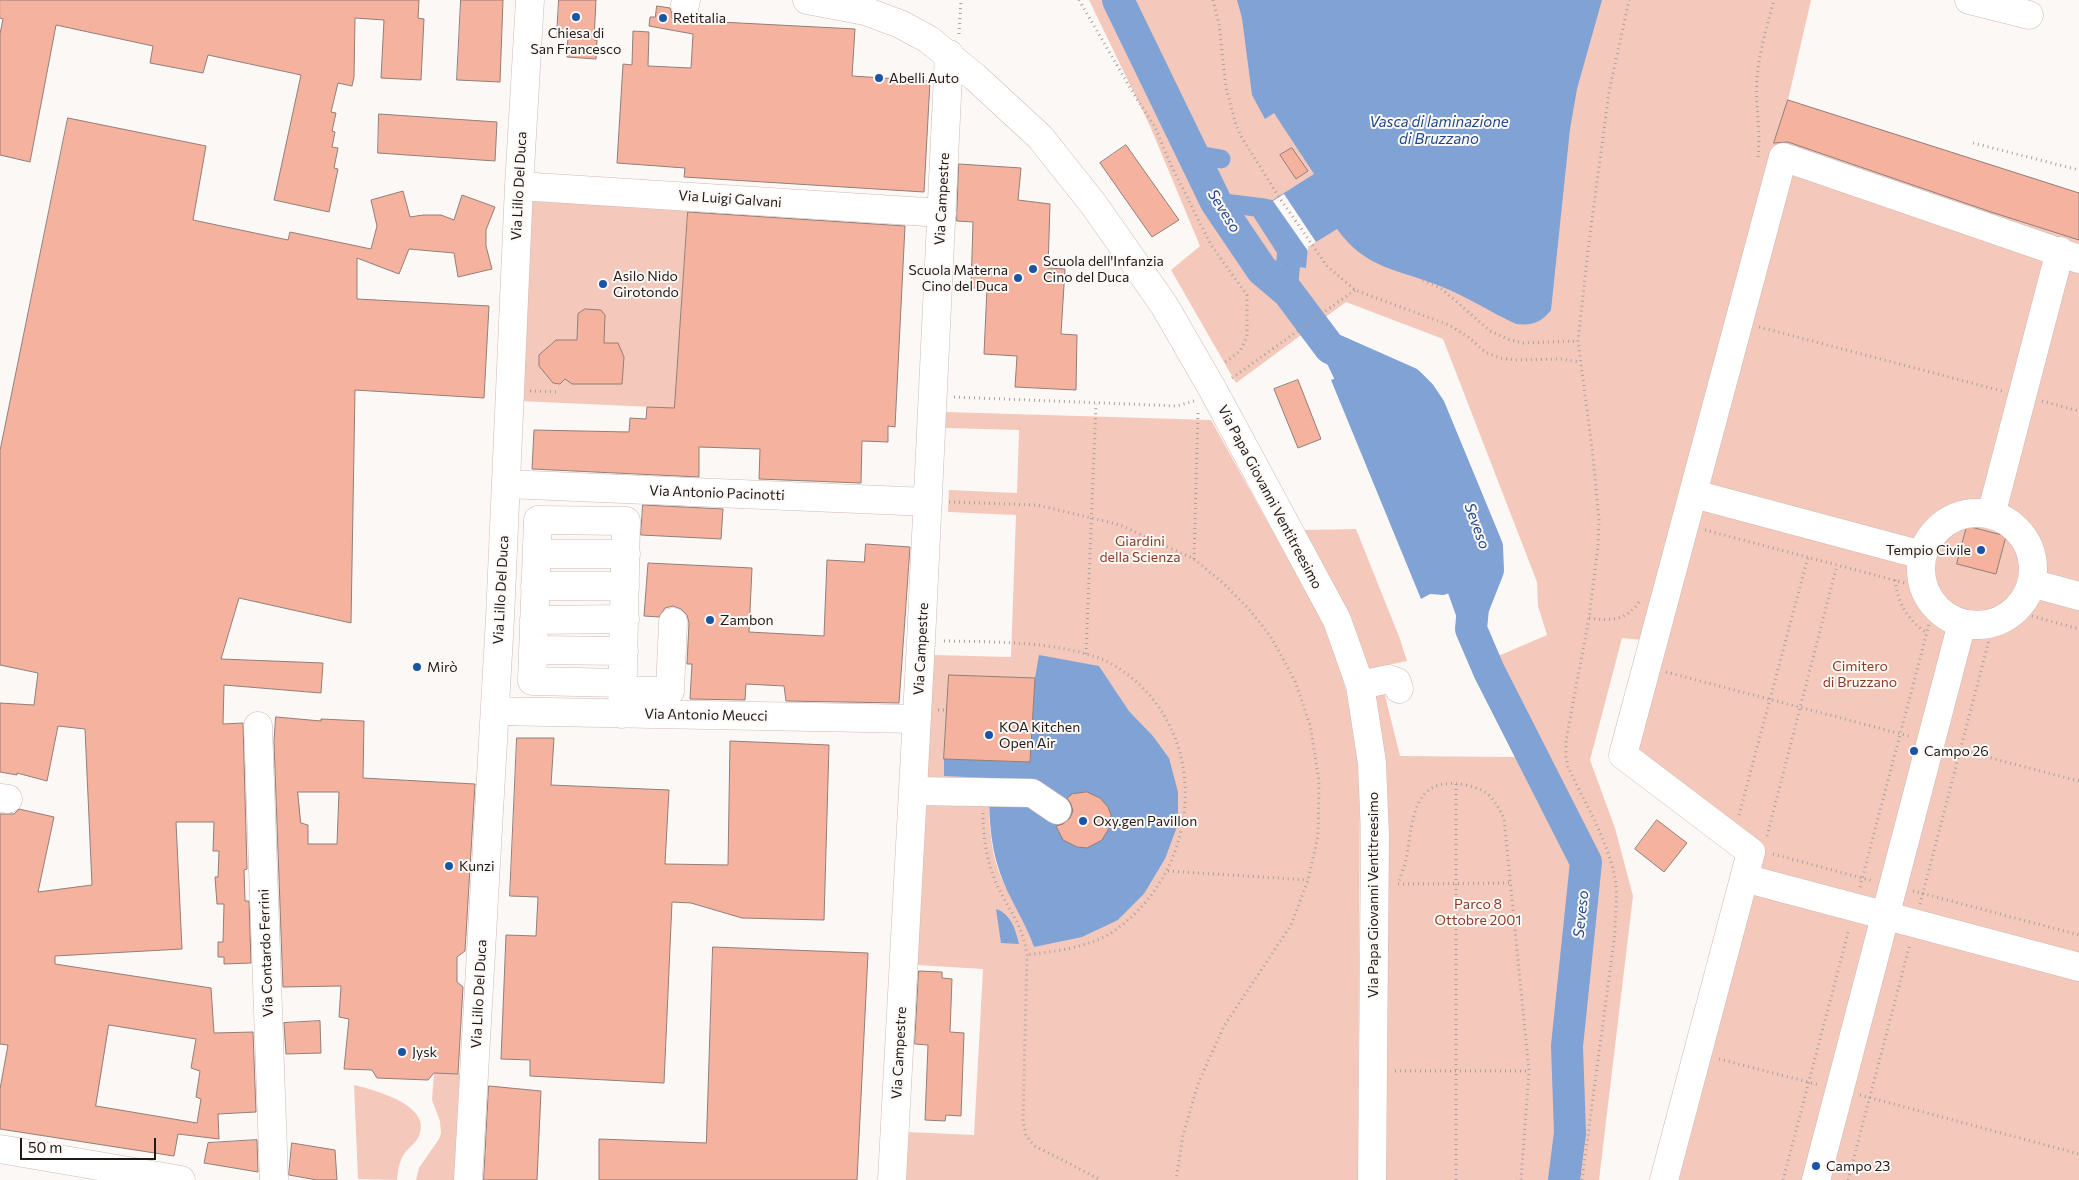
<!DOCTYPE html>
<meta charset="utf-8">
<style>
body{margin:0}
#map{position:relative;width:2079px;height:1180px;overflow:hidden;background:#fcf8f6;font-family:Commissioner,sans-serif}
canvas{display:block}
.scale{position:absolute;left:20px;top:1138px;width:136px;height:22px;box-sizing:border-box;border:2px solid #211a17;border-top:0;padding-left:6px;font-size:15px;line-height:18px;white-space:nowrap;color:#211a17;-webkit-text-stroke:4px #fcf8f6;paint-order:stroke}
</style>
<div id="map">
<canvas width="2079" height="1180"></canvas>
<div class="scale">50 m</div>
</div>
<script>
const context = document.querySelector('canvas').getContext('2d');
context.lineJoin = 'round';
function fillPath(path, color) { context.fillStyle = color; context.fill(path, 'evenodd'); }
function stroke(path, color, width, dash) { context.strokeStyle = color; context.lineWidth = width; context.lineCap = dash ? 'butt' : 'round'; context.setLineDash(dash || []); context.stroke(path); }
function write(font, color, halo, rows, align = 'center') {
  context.font = font + ' Commissioner,sans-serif'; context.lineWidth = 4; context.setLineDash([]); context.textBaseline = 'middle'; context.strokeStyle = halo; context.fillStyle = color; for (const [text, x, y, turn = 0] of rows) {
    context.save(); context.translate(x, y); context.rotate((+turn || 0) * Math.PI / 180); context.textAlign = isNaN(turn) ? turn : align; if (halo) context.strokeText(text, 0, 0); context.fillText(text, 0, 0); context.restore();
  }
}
const green = new Path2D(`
 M1089 0H1811L1788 100 2079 193V1180H1650L1736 855 1611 759 1642 640 1622 638 1590 760 1615 828 1633 896 1599 1180H1383L1386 763 1367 678 1304 530 1356 529 1400 639 1407 661 1378 667 1400 756 1516 757 1475 666 1547 635 1538 606 1537 582 1443 339 1346 302 1236 383 1171 270 1200 246 1150 126Z
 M528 199 688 208 674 408 519 401Z
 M946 412 1211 420 1328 631 1349 700 1360 776 1358 1180H906L908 1132 974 1135 983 969 917 965 933 655 1011 657 1016 515 948 512 949 490 1017 493 1019 430 946 428ZM1099 666 1129 711 1153 736 1169 758 1165 859 1144 894 1118 920 1034 947C1025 922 1012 901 1001 877 988 846 989 811 989 778L1030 762 1035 678ZM996 910 1008 917 1018 937Z
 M434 1073 462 1074 456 1180H416L419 1168 439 1139 441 1133 440 1121 432 1100Z
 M354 1085C374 1090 433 1105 419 1136 416 1143 408 1148 404 1154 399 1162 398 1171 397 1180L358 1179Z`);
const water = new Path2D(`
 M1237 0H1602L1577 89 1570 129 1551 310C1542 322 1532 326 1516 324 1490 312 1466 296 1440 286 1397 269 1366 269 1337 229L1308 247 1306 268 1276 264 1277 253 1252 214 1254 198 1273 200 1314 174 1274 113 1265 119 1252 95 1242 18Z
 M1353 372C1375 381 1402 387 1416 407L1475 552 1474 577 1470 585 1444 595 1430 594 1421 599 1331 380Z
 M1039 655 1099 666 1129 711 1153 736 1169 758 1178 792V824L1165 859 1144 894 1118 920 1082 937 1034 947C1025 921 1009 899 1000 873 989 842 989 811 989 778L944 776V759L1030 762 1035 678Z
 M996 909C1011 914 1016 930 1019 944L1001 943Z`);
const pier = new Path2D(`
 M1284 194 1316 242 1308 247V251L1273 201Z`);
const canal = new Path2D(`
 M1192 154 1221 159
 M1216 202 1264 208 1272 220
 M1287 243 1292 250 1288 292
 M1330 348 1354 398
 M1445 568 1457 590 1471 629`);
const river = new Path2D(`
 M1118 0 1216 202 1262 270 1288 292 1330 348 1409 383 1420 394 1430 409 1487 547 1488 570 1473 608 1471 629 1489 671 1586 862 1567 1046 1570 1133 1564 1180`);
const building = new Path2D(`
 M0 0H419L418 18 424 19 421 80 381 78 384 20 355 18 354 77 352 86 338 83 331 112 336 113 332 131 335 132 332 147 338 148 334 168 338 169 329 212 274 200 301 75 208 55 203 73 150 63 153 46 56 25 30 162 0 155V34L3 19 0 18Z
 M461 0H503L500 82 457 80Z
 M559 0H596L594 40H597L596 59 567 57 568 35 557 34Z
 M657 6 670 8 672 14V18L682 20 855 29 852 76 930 81 924 192 684 177 685 168 617 163 623 64 632 65 633 31 649 32 648 66 691 68 693 34 649 26 650 17H655Z
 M1788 100 2079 193V240L1991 212 1788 142 1774 143Z
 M379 114 497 122 495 161 378 153Z
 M68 118 206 146 193 220 288 240 290 232 371 249 377 226 371 200 403 191 410 217 423 215H441L454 220 462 195 495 207 486 230V246L492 269 458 277 454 253 409 249 399 274 357 258V299L489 306 484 398 355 390 351 623 239 598 221 659 323 663 321 693 224 685 223 724 243 723 247 869 244 870 245 901H249L251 963 224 964V957H218V942H223L224 904H217L215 877H218L219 851H213L214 822H176L182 949 55 956V964L211 988 214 1033 253 1032 256 1112 218 1114 219 1139 178 1134 174 1156 0 1129V1089L8 1045 0 1044V814H14L19 809 54 817 38 892 92 885 85 729 58 726 47 781 17 773V775L0 772V703L34 705 38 673 0 665V451ZM109 1025 196 1039 191 1068 200 1071 196 1097 201 1099 197 1123 96 1106Z
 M1126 145 1179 220 1152 237 1100 163Z
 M1292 148 1308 171 1296 179 1280 155Z
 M959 164 1021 168 1018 200 1050 204 1048 268 1065 269 1061 334 1077 335 1076 390 1015 387 1017 356 984 354 987 288H971L973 222 957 221Z
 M688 212 905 226 895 427 888 426V442L862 441 861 483 759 479 760 449 699 447V477L532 469 534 430 629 432 630 418 646 419 647 407 674 408Z
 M585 309 601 310 605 315 604 343H618L624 357 622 384H572L565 379 560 384 553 383 539 366V355L556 340H577L578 314Z
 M1298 380 1321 439 1298 448 1274 389Z
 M643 505 723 509 721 539 641 535Z
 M1967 526 2006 536 1996 574 1957 564Z
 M866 544 910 547 899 703 786 701 784 686 746 684 745 700 690 699 692 664H687L689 623 687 615 681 609 673 606 665 608 659 617 644 616 648 563 752 568 749 632 824 636 827 560 864 562Z
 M949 675 1035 678 1030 762 944 759Z
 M276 717 321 721V719L364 721 363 778 475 784 465 951 457 957V982L463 987 458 1074 434 1073 428 1080 377 1078 372 1070 344 1069 349 1019 339 1017 341 986 283 987 274 742ZM298 792H339L337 844H308V825L301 823Z
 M517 738H554L551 785 669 790 665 864 728 865 730 741 829 745 824 920 742 918 691 903 672 902 664 1083 530 1076V1060L501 1059 506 935 536 936 538 897 510 896Z
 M1087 792 1100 798 1108 807 1111 815V825L1102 840 1087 848 1077 847 1063 840 1056 826 1063 824 1070 818 1073 811 1071 804 1067 798 1072 794Z
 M1657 820 1687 843 1664 872 1635 849Z
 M713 947 868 953 857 1180H599V1139L706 1143Z
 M919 971 942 972V978L952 979 950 1032 964 1033 961 1116 946 1115 945 1121 925 1120 928 1045 915 1044Z
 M320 1021 321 1053 286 1054 284 1023Z
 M489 1086 541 1091 537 1180H484Z
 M257 1140 258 1172 204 1163 208 1143Z
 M292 1143 335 1150 337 1180H317L289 1175Z`);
const path = new Path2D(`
 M1079 0 1135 96 1155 127 1171 165 1211 245 1247 295V336L1240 351 1223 364
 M1213 0 1219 24 1226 88 1236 125 1242 138 1279 197 1327 266 1355 290 1449 325 1467 336 1485 352 1500 358 1515 360 1561 359 1580 362
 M959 34 961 0
 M1973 143 2079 170
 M1758 157C1761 131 1755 105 1757 79 1759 52 1767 26 1774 0
 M1423 280 1442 289 1490 331 1507 339 1523 343 1578 341
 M1759 327 2002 391
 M1232 378 1355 290
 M530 391 557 392
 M954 397 1177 406 1194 401
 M2042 401 2079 411
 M949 502 1037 505 1092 518 1120 525 1194 559 1223 583 1249 609 1271 637 1295 681 1310 725 1319 781 1318 836 1308 880 1291 925 1224 1026 1198 1084 1183 1135 1176 1180
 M1705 530 1905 583
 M1194 559 1198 413
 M1895 580C1898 603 1907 620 1927 633
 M2032 616 2079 629
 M1589 618C1610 621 1626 621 1639 602
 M944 641C989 642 1034 641 1079 652 1088 655 1099 657 1108 662 1214 720 1207 869 1111 933 1087 948 1055 951 1027 955
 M1086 654 1096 404
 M1666 672 1909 736
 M938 710H947
 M1952 748 2079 781
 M983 813C983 837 987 863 997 885 1009 910 1023 926 1027 955L1023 1121 1026 1136 1035 1146 1101 1180
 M1739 815 1808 557
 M1767 836 1837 565
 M1773 854 1873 881
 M1168 871 1308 880
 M1509 883 1398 884C1401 875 1405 865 1407 855 1413 816 1414 775 1466 785 1489 790 1495 799 1504 819L1529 1071 1521 1180
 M1860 887 1929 624
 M1913 891 2079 935
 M1920 904 1989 640
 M1719 1059 1820 1085
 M1395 1071H1529
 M1860 1095 2079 1154
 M1456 1180V783
 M1582 1180 1615 933C1615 915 1618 896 1615 878 1608 841 1584 801 1568 767L1566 757V740L1589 618 1598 546 1599 521 1593 456 1578 341 1588 250 1609 92 1629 0
 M1783 1180 1849 929
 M1848 1180 1910 944`);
const minor = new Path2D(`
 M807 0 865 11 900 24 928 39 975 77 1040 137 1094 205 1164 305 1213 390 1337 620 1360 685 1372 763 1375 835 1372 1180
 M1969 0 2029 15
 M685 5 686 0
 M519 186 942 213
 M506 484 928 502
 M1694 494 1922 555
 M1921 569a56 56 0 1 1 112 0a56 56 0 1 1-112 0Z
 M1991 515 2060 251
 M537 554H626
 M2031 583 2079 596
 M535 586H625
 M534 620 625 619
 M533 650 624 651
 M1360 685 1389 679 1397 682 1399 689
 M623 691H670L673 622
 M495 711 917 719
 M622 714 626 521 538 520 532 681 623 683
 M258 726 274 1180
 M914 791 1032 793 1057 810
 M0 798 8 799
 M1744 878 2079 967
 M0 1149 181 1180
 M468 1180 500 618 519 186 530 0
 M892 1180 921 641 949 54
 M1664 1180 1751 852 1623 755 1783 157 2079 259
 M1816 1180 1962 623`);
const markers = [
 [576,17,5,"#1a54a5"],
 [663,18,5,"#1a54a5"],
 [879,78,5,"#1a54a5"],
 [1033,269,5,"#1a54a5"],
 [1018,278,5,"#1a54a5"],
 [603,284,5,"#1a54a5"],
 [1981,550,5,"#1a54a5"],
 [710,620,5,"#1a54a5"],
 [417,667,5,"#1a54a5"],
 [989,735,5,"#1a54a5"],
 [1914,751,5,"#1a54a5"],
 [1083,821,5,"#1a54a5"],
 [449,866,5,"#1a54a5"],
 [402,1052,5,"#1a54a5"],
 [1816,1166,5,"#1a54a5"]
];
const poiNames = [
 ["Retitalia",673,18],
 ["Chiesa di",576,33,"center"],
 ["San Francesco",576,49,"center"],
 ["Abelli Auto",889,78],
 ["Scuola dell'Infanzia",1043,261],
 ["Cino del Duca",1043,277],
 ["Scuola Materna",1008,270,"right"],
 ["Cino del Duca",1008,286,"right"],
 ["Asilo Nido",613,276],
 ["Girotondo",613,292],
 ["Tempio Civile",1971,550,"right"],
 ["Zambon",720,620],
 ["Mirò",427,667],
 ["KOA Kitchen",999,727],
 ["Open Air",999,743],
 ["Campo 26",1924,751],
 ["Oxy.gen Pavillon",1093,821],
 ["Kunzi",459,866],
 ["Jysk",412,1052],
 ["Campo 23",1826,1166]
];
const streetNames = [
 ["Via Lillo Del Duca",519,186,-87],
 ["Via Luigi Galvani",730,199,4],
 ["Via Campestre",942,199,-87],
 ["Via Antonio Pacinotti",717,493,2],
 ["Via Papa Giovanni Ventitreesimo",1270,497,62],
 ["Via Lillo Del Duca",501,590,-87],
 ["Via Campestre",921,649,-87],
 ["Via Antonio Meucci",706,715,1],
 ["Via Papa Giovanni Ventitreesimo",1373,895,-90],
 ["Via Contardo Ferrini",266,953,-92],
 ["Via Lillo Del Duca",479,994,-87],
 ["Via Campestre",899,1053,-87]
];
const parkNames = [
 ["Giardini",1140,541],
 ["della Scienza",1140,557],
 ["Cimitero",1860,666],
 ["di Bruzzano",1860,682],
 ["Parco 8",1478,904],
 ["Ottobre 2001",1478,920]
];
const waterNames = [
 ["Vasca di laminazione",1439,122],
 ["di Bruzzano",1439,139],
 ["Seveso",1224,211,58],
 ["Seveso",1477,526,70],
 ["Seveso",1581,914,-84]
];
fillPath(green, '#f4c9bb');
fillPath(water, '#80a2d5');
fillPath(pier, '#fcf8f6');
stroke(canal, '#80a2d5', 19);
stroke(river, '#80a2d5', 32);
fillPath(building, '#f5b29e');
stroke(building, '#927e78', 1);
stroke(minor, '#cfbab3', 29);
stroke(path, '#a7a19f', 3, [1, 4]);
stroke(minor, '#fff', 28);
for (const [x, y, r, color] of markers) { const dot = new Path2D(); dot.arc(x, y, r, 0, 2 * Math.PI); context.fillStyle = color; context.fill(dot); stroke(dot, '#fcf8f6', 2); }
write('14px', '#211a17', '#fcf8f6', poiNames, 'left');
write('14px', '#211a17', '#fcf8f6', streetNames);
write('14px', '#893b23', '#fcf8f6', parkNames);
write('italic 15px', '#1f4987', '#fcf8f6', waterNames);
</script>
